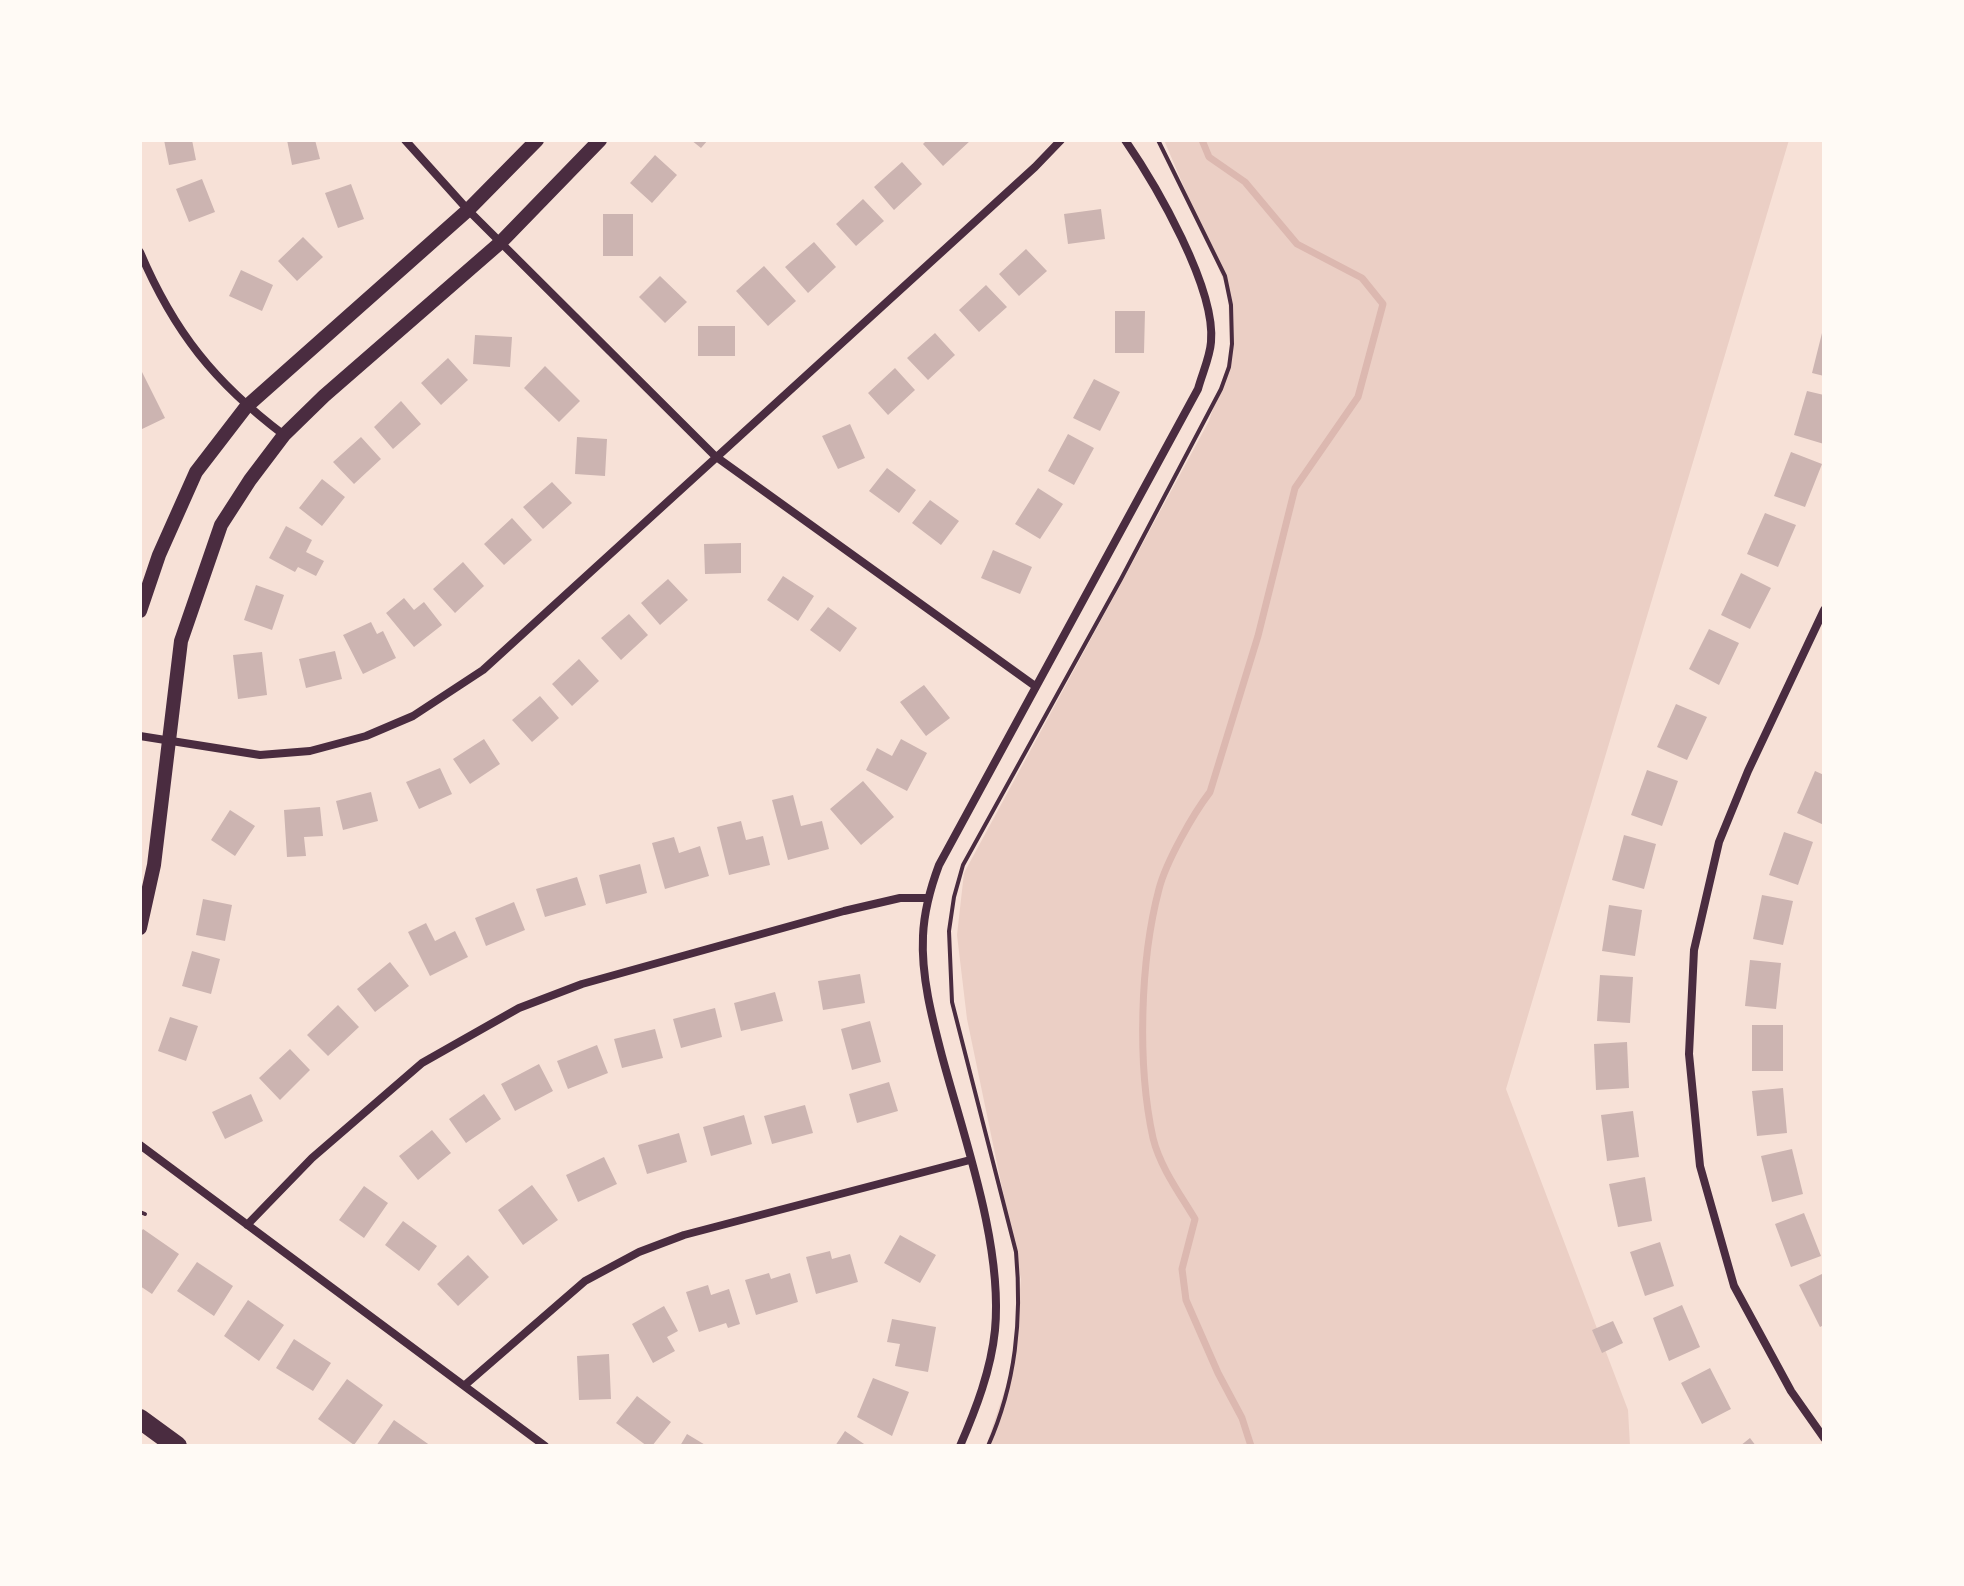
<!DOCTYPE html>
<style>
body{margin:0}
#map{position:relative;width:1964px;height:1586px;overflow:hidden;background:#f7e1d7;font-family:Montserrat,sans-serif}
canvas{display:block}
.frame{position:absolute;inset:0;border:142px solid #fffaf5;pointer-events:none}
</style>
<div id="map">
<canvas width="1964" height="1586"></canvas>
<div class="frame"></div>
</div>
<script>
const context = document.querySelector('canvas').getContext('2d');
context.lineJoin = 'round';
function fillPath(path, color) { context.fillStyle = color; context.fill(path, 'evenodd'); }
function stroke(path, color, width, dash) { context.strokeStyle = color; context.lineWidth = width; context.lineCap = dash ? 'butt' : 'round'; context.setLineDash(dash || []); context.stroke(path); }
const green = new Path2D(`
 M1164 140H1789L1506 1089 1628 1410 1630 1446H986L1013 1365 1021 1279 967 1019 957 935 964 873 1209 421 1230 356 1228 291Z`);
const stream = new Path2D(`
 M1202 140 1209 157 1245 182 1297 244 1362 278 1383 304 1358 397 1295 488 1258 636 1210 792C1193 814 1166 862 1159 889 1140 961 1137 1065 1153 1138 1160 1167 1180 1194 1195 1219L1182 1269 1186 1300 1218 1373 1242 1418 1251 1446`);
const building = new Path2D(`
 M164 140H192L196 160 169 165Z
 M287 140H315L320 159 292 165Z
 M691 140H708L701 148Z
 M927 140H971L943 166 923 144Z
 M655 155 677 175 652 203 630 183Z
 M902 162 922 184 894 210 874 187Z
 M202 179 215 212 189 222 176 189Z
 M351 184 364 219 338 228 325 193Z
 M863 199 884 221 856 246 836 224Z
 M1101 209 1105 239 1068 244 1064 214Z
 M603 214H633V256H603Z
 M303 237 323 257 297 281 278 261Z
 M814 242 836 267 808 293 785 267Z
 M1026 249 1047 271 1019 296 999 274Z
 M764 266 796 301 768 326 736 291Z
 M241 270 273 285 262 311 229 296Z
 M660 276 687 302 665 323 639 297Z
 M986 285 1007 307 979 332 959 310Z
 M1115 311H1145L1144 353H1115Z
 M698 326H735V356H698Z
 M1823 329H1824V376L1812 373Z
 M935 333 955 355 928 380 907 358Z
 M475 335 512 337 510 367 473 364Z
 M448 358 468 380 441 405 421 383Z
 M545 366 580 401 559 422 524 388Z
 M140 368 165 418 140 430Z
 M895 368 915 390 888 415 868 393Z
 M1094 379 1120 392 1100 431 1073 418Z
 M1807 391 1824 395V444L1794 435Z
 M401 401 421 424 393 449 374 427Z
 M850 424 865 458 838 469 822 436Z
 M1068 434 1094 448 1074 485 1048 471Z
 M361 437 381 459 354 484 333 462Z
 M577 437 607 439 605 476 575 474Z
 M1791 452 1822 464 1805 507 1774 496Z
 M887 468 916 490 899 513 869 491Z
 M322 479 345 497 322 526 299 508Z
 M552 482 572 503 543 529 523 507Z
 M1038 488 1063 504 1040 539 1015 524Z
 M930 500 959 521 941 545 912 523Z
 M1765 513 1796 525 1778 567 1747 554Z
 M512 518 532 540 504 565 484 544Z
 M286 526 312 540 306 552 324 561 316 576 298 567 295 572 269 558Z
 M741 543V573L705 574 704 544Z
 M993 550 1032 567 1020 594 981 578Z
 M463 562 484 586 455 613 433 589Z
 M1741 573 1771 588 1750 629 1721 615Z
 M783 576 814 596 798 621 767 600Z
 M668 579 688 600 660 625 641 603Z
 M256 585 284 595 272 630 244 620Z
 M404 598 414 610 424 602 442 625 414 647 386 613Z
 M828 607 857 628 840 652 810 630Z
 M629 614 648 635 621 660 601 638Z
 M371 622 377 634 383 631 396 658 363 674 343 635Z
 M1709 629 1739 643 1719 685 1689 669Z
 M335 651 342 679 306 688 299 659Z
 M262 652 267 695 238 699 233 655Z
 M579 659 599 681 572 706 552 684Z
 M924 685 950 718 926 736 900 702Z
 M540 696 559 718 532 742 512 720Z
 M1676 704 1707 717 1687 760 1657 747Z
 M484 739 500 764 470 784 453 759Z
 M901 739 927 753 907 791 866 770 877 748 892 756Z
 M440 768 452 794 419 809 406 782Z
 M1647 770 1678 781 1662 826 1631 815Z
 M1815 771 1824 775V825L1797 813Z
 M863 781 894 817 861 845 830 809Z
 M371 792 378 821 343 830 336 801Z
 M793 795 801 826 822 821 829 849 788 860 772 800Z
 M320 807 323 836 304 837 306 856 287 857 284 810Z
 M230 810 255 826 235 856 211 840Z
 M741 821 746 840 763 836 770 865 729 875 717 827Z
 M1784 832 1813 842 1798 885 1769 875Z
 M1624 835 1656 844 1644 889 1612 880Z
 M674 837 679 853 700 846 709 876 665 889 652 843Z
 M640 864 647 893 606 904 599 875Z
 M577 877 586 905 545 917 536 889Z
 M1762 895 1793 901 1783 945 1753 939Z
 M203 899 232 905 225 941 196 935Z
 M514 902 525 930 486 946 475 918Z
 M1609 905 1642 910 1635 956 1602 951Z
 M426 923 435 941 455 931 468 957 430 976 408 932Z
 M192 951 220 959 211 994 182 986Z
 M1750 960 1781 963 1776 1009 1745 1006Z
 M390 962 409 986 375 1012 357 989Z
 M860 974 865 1003 823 1010 818 981Z
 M1600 975 1633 977 1630 1023 1597 1021Z
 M775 992 783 1021 741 1031 734 1003Z
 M338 1005 359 1027 328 1056 307 1035Z
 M715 1008 722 1037 681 1048 673 1019Z
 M170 1017 198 1026 186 1061 158 1051Z
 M870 1021 881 1062 852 1070 841 1029Z
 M1752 1025H1783V1071H1752Z
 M655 1029 663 1058 622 1068 614 1039Z
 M1627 1042 1629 1088 1596 1090 1594 1044Z
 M597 1045 608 1073 568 1089 557 1061Z
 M290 1049 310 1070 280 1100 259 1078Z
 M539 1064 553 1091 515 1111 501 1084Z
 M889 1082 898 1111 857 1123 849 1094Z
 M1783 1088 1787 1133 1757 1136 1752 1091Z
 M251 1094 263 1121 225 1139 212 1112Z
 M484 1094 501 1119 466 1143 449 1119Z
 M805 1105 813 1133 772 1144 764 1116Z
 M1633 1111 1639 1157 1607 1161 1601 1115Z
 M744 1115 752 1144 711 1156 703 1127Z
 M432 1130 451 1153 418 1180 399 1156Z
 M679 1133 687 1162 647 1174 638 1145Z
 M1792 1149 1803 1194 1772 1202 1761 1156Z
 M604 1157 617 1184 578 1202 566 1175Z
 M1645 1177 1652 1221 1618 1227 1609 1184Z
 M532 1185 558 1220 523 1245 498 1210Z
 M364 1186 388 1203 364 1238 339 1220Z
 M1804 1213 1821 1256 1791 1267 1775 1224Z
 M403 1221 437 1246 419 1271 385 1245Z
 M143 1229 179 1254 152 1294 140 1286V1233Z
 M900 1235 936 1255 920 1283 884 1263Z
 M1660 1242 1674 1286 1645 1296 1630 1252Z
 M830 1251 832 1259 850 1254 858 1282 816 1294 806 1257Z
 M468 1255 489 1277 458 1306 437 1284Z
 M197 1262 233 1286 214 1316 177 1291Z
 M769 1273 771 1279 790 1273 798 1302 756 1315 745 1280Z
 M1824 1273V1325L1820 1327 1799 1285Z
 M708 1285 711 1295 729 1289 740 1324 728 1328 726 1323 699 1332 686 1292Z
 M248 1300 284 1325 259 1361 224 1336Z
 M1682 1305 1700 1347 1669 1361 1653 1318Z
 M664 1306 678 1331 667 1337 675 1351 653 1363 632 1324Z
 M892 1319 936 1327 928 1372 895 1366 900 1344 887 1342Z
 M1613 1321 1623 1343 1602 1353 1592 1330Z
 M294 1339 331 1363 313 1391 276 1368Z
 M609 1354 611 1399 579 1400 577 1356Z
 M1710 1368 1731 1409 1702 1424 1681 1383Z
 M873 1378 909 1392 892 1436 857 1417Z
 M347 1379 383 1405 354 1445 318 1419Z
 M637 1396 671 1422 652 1446H647L616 1423Z
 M394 1420 431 1446H376Z
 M845 1431 867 1446H835Z
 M687 1434 707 1446H680Z
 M1750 1438 1756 1446H1740Z`);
const path = new Path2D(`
 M140 1212 145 1214
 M988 1446C1016 1383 1022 1319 1016 1252L952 1002 949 931 954 897 963 865 1121 579 1221 389 1229 367 1232 344 1231 305 1225 276 1158 140`);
const minor = new Path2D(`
 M405 140 468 210 715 456 1035 686
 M140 252C174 332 215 383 284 435
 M1824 610 1748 771 1719 842 1694 950 1689 1054 1700 1166 1734 1286 1791 1391 1824 1438
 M140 736 260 755 310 751 366 736 413 716 483 670 1035 167 1061 140
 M140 1145 545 1446
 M247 1225 312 1158 422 1063 519 1008 582 984 844 911 900 898H927
 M465 1385 585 1281 639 1252 684 1235 970 1160
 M960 1446C976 1409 991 1370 995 1330 1003 1245 964 1138 942 1056 932 1018 921 976 923 936 924 911 930 889 939 865L1198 389C1202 374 1210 357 1211 342 1216 288 1156 185 1125 140`);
const tertiary = new Path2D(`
 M140 611 159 555 196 472 246 407 468 210 537 140
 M140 928 154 865 181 641 221 525 250 480 284 435 324 396 501 242 600 140`);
const primary = new Path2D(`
 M140 1419 177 1446`);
fillPath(green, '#ebcfc5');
stroke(stream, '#dcb8b0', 7);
fillPath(building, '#ccb4b1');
stroke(path, '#4a2c40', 4);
stroke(minor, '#4a2c40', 8);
stroke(tertiary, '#4a2c40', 14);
stroke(primary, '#4a2c40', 20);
</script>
